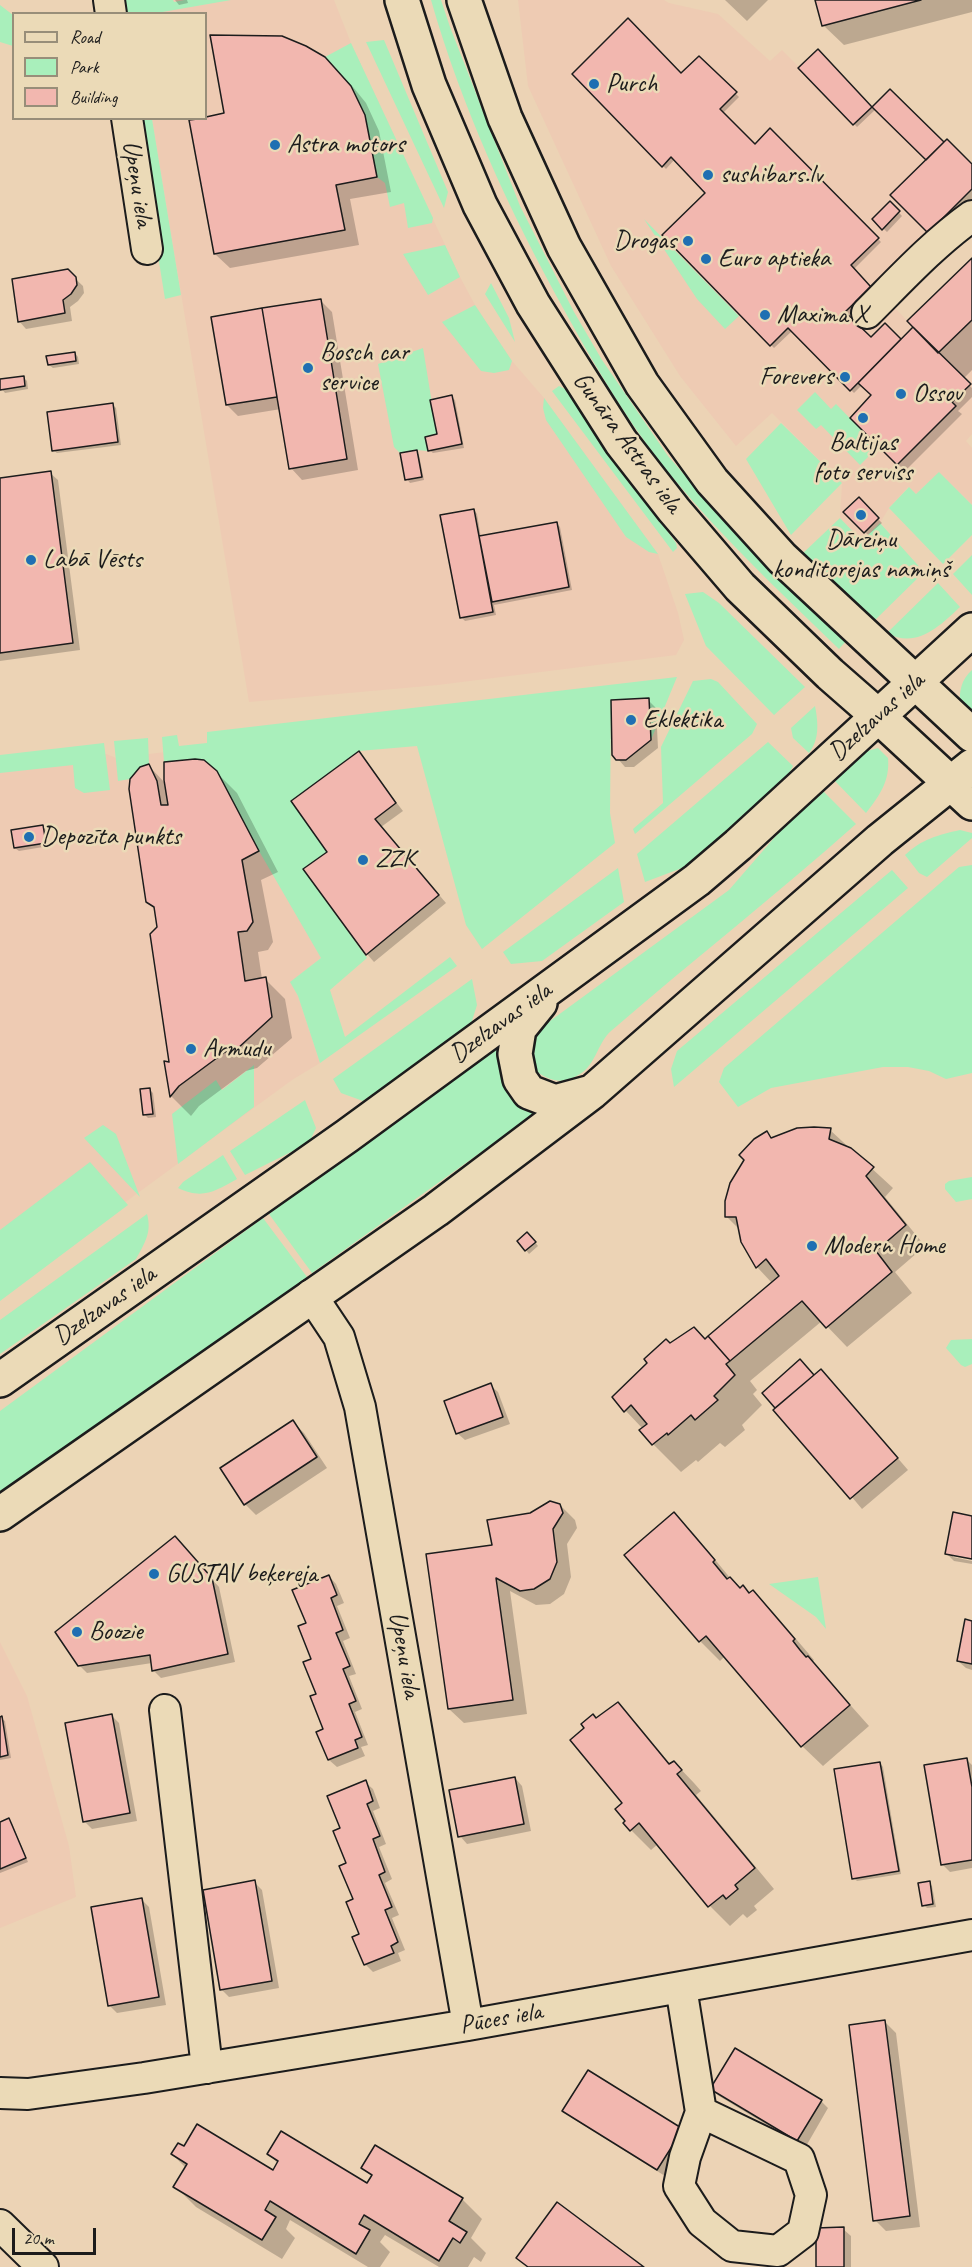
<!DOCTYPE html>
<meta charset="utf-8">
<style>
body{margin:0}
#map{position:relative;width:972px;height:2267px;overflow:hidden;background:#ecd3b5;font-family:Caveat,sans-serif}
canvas{display:block}
.legend{position:absolute;left:12px;top:12px;width:195px;height:108px;box-sizing:border-box;background:#ebdab7;border:2px solid #988e79;margin:0;padding:8px 10px;list-style:none;font-size:18px;color:#1c1c1c}
.legend li{display:flex;align-items:center;gap:12px;height:30px}
.legend b{width:30px;border:2px solid #988e79}
.scale{position:absolute;left:12px;top:2228px;width:84px;height:27px;box-sizing:border-box;border:3px solid #1c1c1c;border-top:0;padding-left:8px;font-size:18px;line-height:21px;white-space:nowrap;color:#1c1c1c;-webkit-text-stroke:4px #ebdab7;paint-order:stroke}
</style>
<div id="map">
<canvas width="972" height="2267"></canvas>
<ul class="legend">
<li><b style="height:8px;background:#ebdab7"></b>Road</li>
<li><b style="height:16px;background:#a9efbb"></b>Park</li>
<li><b style="height:16px;background:#f2b7af"></b>Building</li>
</ul>
<div class="scale">20 m</div>
</div>
<script>
const context = document.querySelector('canvas').getContext('2d');
context.lineJoin = 'round';
function fillPath(path, color) { context.fillStyle = color; context.fill(path, 'evenodd'); }
function stroke(path, color, width, dash) { context.strokeStyle = color; context.lineWidth = width; context.lineCap = dash ? 'butt' : 'round'; context.setLineDash(dash || []); context.stroke(path); }
function write(font, color, halo, rows, align = 'center') {
  context.font = font + ' Caveat,sans-serif'; context.lineWidth = 5; context.setLineDash([]); context.textBaseline = 'middle'; context.strokeStyle = halo; context.fillStyle = color; for (const [text, x, y, turn = 0] of rows) {
    context.save(); context.translate(x, y); context.rotate((+turn || 0) * Math.PI / 180); context.textAlign = isNaN(turn) ? turn : align; if (halo) context.strokeText(text, 0, 0); context.fillText(text, 0, 0); context.restore();
  }
}
const built = new Path2D(`
 M132 0H334L351 43 460 277 475 305 512 361 544 398 658 554 678 613 684 640 676 655 438 685 249 702 152 119 206 118V14L134 13Z
 M518 0H664L669 3 718 14 770 61 782 50 799 67 818 49 872 106 890 89 943 141 947 139 972 164V189L875 287 938 353 972 320V434L966 441 972 448V505L939 473 916 494 908 487 889 508 880 523 862 541 840 518 842 483 772 413 736 446 680 376 611 266 528 86Z
 M215 746 321 958 291 982 298 996 320 1063 292 1080 0 1294V767L101 752 116 758Z
 M0 1642 27 1696 69 1846 76 1897 0 1928Z`);
const green = new Path2D(`
 M116 0H173L174 2 185 0H231L151 14 119 13Z
 M431 0H441L450 27 520 206 574 312 602 360 668 456 753 553 846 641 839 649C777 589 714 530 660 462 623 414 592 361 563 308 509 210 462 108 431 0Z
 M0 5 13 15V46L0 42Z
 M384 40 448 192 444 208 366 42Z
 M351 43 433 218 432 223 408 228 404 203 390 207 385 183 377 177C367 126 365 95 325 57Z
 M136 119H152L181 295 165 299Z
 M644 219 739 316 725 329 697 299Z
 M445 245 460 277 428 295 403 254Z
 M491 283 509 318 515 342 485 294Z
 M475 305 512 361 509 370 494 373 481 371 442 322Z
 M423 348 437 434 426 437 428 451 417 450 400 453 394 447 378 364Z
 M559 386 565 389 676 543 677 548 673 552 552 391Z
 M815 392 831 409 836 404 878 447 860 465 821 425 816 429 797 410Z
 M544 398 658 554 649 552 626 537 546 420 543 408Z
 M781 423 842 483 791 535 746 459Z
 M939 472 972 505V535L943 564 889 508 909 487 916 494Z
 M840 518 862 541 880 523 924 572 872 623 801 555Z
 M972 555V595L953 574Z
 M938 583 960 607C939 627 916 649 887 633Z
 M703 592 719 603 805 687 774 715 706 646 685 594Z
 M972 670V716L960 706C959 691 961 680 972 670Z
 M677 677 651 740 649 699 611 700 610 813 615 843 482 949 466 925 417 746 359 751 291 801 327 852 303 869 367 958 330 990 345 1037 450 957 457 966 320 1063 298 996 290 982 321 958 259 851 217 771 204 760 195 759 164 762 162 737 177 735 179 746 207 743V732Z
 M711 679 718 682 757 724 752 734 635 834 633 829 663 803 661 747 693 681Z
 M815 706C818 722 820 739 809 753L793 738 791 728Z
 M148 738 149 764 140 767 130 779 118 781 114 741Z
 M768 742 793 766 785 781 690 865 645 882 637 854Z
 M104 743 110 790 84 793 75 788 73 765 0 773V755Z
 M878 748 888 758C890 781 880 795 866 813L833 779 864 752Z
 M822 790 856 824C776 895 692 961 611 1031 599 1041 596 1062 583 1072 566 1084 554 1083 537 1072L534 1060 535 1032 729 890 787 823Z
 M960 830 972 833V838L927 877 919 873 905 855C922 839 938 835 960 830Z
 M972 865V1073L946 1079 929 1071 908 1067H883L771 1088 738 1107 719 1082 724 1068 959 867Z
 M618 868 624 902 542 961 511 964 503 952Z
 M892 870 908 888 674 1087 671 1069 677 1051Z
 M472 979 477 1005 470 1027 363 1101 341 1093 333 1079Z
 M499 1043C500 1082 513 1085 540 1110L312 1273 269 1214Z
 M254 1065V1107L178 1164 172 1114 216 1080 222 1090Z
 M305 1100 316 1128 309 1143 245 1175 230 1151Z
 M103 1125 116 1134 140 1197 84 1138Z
 M223 1155 237 1179C215 1191 203 1200 178 1188L183 1182Z
 M90 1162 128 1205 0 1301V1230Z
 M972 1177V1199L956 1202 945 1189V1184L949 1181Z
 M147 1214C152 1232 145 1243 136 1259L0 1354V1320Z
 M263 1218 307 1277 144 1396 0 1493V1411Z
 M972 1339V1364L965 1367 961 1365 946 1348 951 1340Z
 M818 1577 826 1629 816 1617 769 1584Z`);
const shadow = new Path2D(`
 M175 0H187L188 3 179 5Z
 M725 0H768L747 21Z
 M817 0H972V12L844 45 823 25Z
 M818 51 872 109 890 91 944 144 970 165 972 163V212L940 243 892 195 928 160 876 109 857 127 801 68Z
 M324 58 353 87 366 103 379 131 391 192 350 199 359 245 230 268 215 254 206 118 226 114Z
 M699 58 739 97 722 114 755 146 770 130 881 242 853 270 873 291 848 317 871 339 885 325 902 341 972 260V370L963 379 972 388V397L958 411 962 414 905 471 852 418 873 395 862 385 854 393 792 331 774 348 664 235 707 193 675 159 666 169 574 74 681 75Z
 M890 203 902 216 887 232 874 219Z
 M67 271 83 286 84 293 78 301 70 307 72 321 26 329 19 321Z
 M320 300 332 312 358 470 302 480 291 468 281 409 238 416 227 405Z
 M75 353 78 357 79 364 53 368 49 365Z
 M23 377 27 381 28 389 5 393 2 389Z
 M451 397 455 400 464 448 433 453 429 450 438 435Z
 M113 405 116 408 121 445 57 453 53 450Z
 M416 451 419 455 424 480 410 483 407 479Z
 M50 473 58 480 80 650 0 661V479Z
 M859 500 882 523 868 535 846 512Z
 M474 510 477 514 481 538 556 523 560 527 572 590 494 605 496 615 465 621 461 617Z
 M648 700 656 708 658 748 634 767H625L618 759Z
 M358 753 403 811 381 827 446 903 374 962 367 954 329 852Z
 M149 766 165 783 216 772 237 793 278 872 261 880 273 942 268 950 258 952 262 979H265L285 999 292 1038 257 1068 246 1071 199 1106 191 1116 171 1096 166 1063 171 1065 159 928 156 910 147 902Z
 M43 827 46 830 49 846 19 851 15 848Z
 M150 1090 153 1093 156 1117 148 1118 144 1114Z
 M830 1130 893 1188 885 1197 925 1246 895 1272 912 1293 847 1347 822 1321 750 1381 757 1390 753 1394 762 1405 742 1425 745 1430 725 1447 720 1443 698 1462 696 1460 681 1472 653 1444 643 1429 625 1410 670 1345 706 1340 772 1283 757 1267 742 1241 740 1230 727 1217 767 1133 772 1139Z
 M531 1237 538 1246 529 1254 519 1241Z
 M800 1362 814 1377 832 1382 908 1470 862 1509 764 1393Z
 M490 1385 498 1392 510 1424 465 1440 457 1433Z
 M293 1422 304 1433 327 1468 256 1515 245 1504Z
 M560 1505 575 1520 577 1528 567 1544 571 1577 564 1594 550 1604 536 1605 510 1591 527 1714 464 1723 449 1709 493 1546 530 1514Z
 M674 1514 694 1534 740 1590 750 1594 753 1592 773 1612 814 1660 812 1662 869 1726 823 1766 802 1746 725 1656 720 1661 700 1641Z
 M972 1517V1558L953 1554V1557L972 1561V1564L954 1561 946 1553Z
 M182 1546 219 1587 235 1662 161 1678 154 1671 152 1663 87 1673 79 1665Z
 M329 1576 336 1584 344 1603 337 1606 350 1638 343 1641 356 1674 349 1676 362 1709 355 1712 368 1745 361 1747 365 1756 337 1767 329 1760 318 1733 325 1730 308 1624Z
 M972 1622V1670L966 1668 958 1661Z
 M618 1704 638 1725 671 1765 674 1762 694 1783 701 1791 696 1795 774 1889 754 1906 757 1910 747 1918 743 1914 730 1926 710 1906 658 1844 651 1850 631 1830 624 1803 596 1720Z
 M111 1715 119 1723 137 1821 92 1829 84 1821Z
 M0 1718 5 1721 11 1758 0 1760Z
 M966 1759 972 1765V1868L950 1872 942 1864Z
 M880 1763 883 1767 901 1874 857 1881 854 1878Z
 M515 1778 522 1786 531 1831 467 1844 460 1836Z
 M365 1782 373 1789 380 1808 373 1811 386 1844 379 1847 392 1879 385 1883 399 1915 392 1918 405 1950 398 1953 401 1961 373 1972 365 1964 342 1829Z
 M9 1820 12 1823 28 1862 0 1873V1824Z
 M254 1882 262 1890 279 1988 229 1997 221 1989Z
 M929 1883 932 1886 936 1907 927 1908 924 1905Z
 M142 1900 149 1907 166 2005 117 2013 110 2006Z
 M885 2022 896 2033 920 2227 886 2231 875 2220Z
 M712 2089 821 2101 828 2108 805 2148 719 2096Z
 M564 2111 689 2137 665 2176 572 2118Z
 M172 2154 273 2172 278 2164 269 2154 368 2186 373 2177 363 2168 462 2199 482 2219 471 2238 486 2253 481 2262 474 2257 468 2267H439L385 2235 380 2242 390 2252 380 2267H368L290 2220 286 2229 295 2238 282 2259 196 2207 175 2186 186 2168Z
 M843 2229 851 2236V2267H817Z`);
const building = new Path2D(`
 M815 0H921L822 26Z
 M628 18 681 73 699 56 737 92 720 109 755 144 770 128 879 238 851 265 871 287 845 312 871 337 885 323 901 339 850 391 788 328 770 346 662 235 705 193 671 157 662 167 572 74Z
 M210 35 282 36 306 46 325 57 351 86 365 115 377 177 336 185 345 230 214 254 189 120 206 118V117L224 113Z
 M818 49 872 107 853 125 798 68Z
 M890 89 944 142 926 160 872 107Z
 M947 139 972 164V189L928 233 890 195Z
 M890 201 900 211 882 230 872 219Z
 M972 258V320L938 353 907 321Z
 M68 269 76 277 77 285 71 294 63 300 65 313 18 322 12 279Z
 M321 299 347 459 289 469 262 308Z
 M262 308 277 397 226 405 211 317Z
 M913 327 971 384 952 402 956 406 897 465 850 418 871 395 858 383Z
 M75 352 76 361 48 365 46 356Z
 M24 376 25 386 0 390V379Z
 M452 395 462 444 428 451 425 437 437 434 430 400Z
 M113 403 118 442 52 451 47 412Z
 M417 450 422 477 405 480 400 453Z
 M51 471 73 643 0 653V478Z
 M859 497 879 518 864 533 843 512Z
 M474 509 493 612 460 618 440 515Z
 M557 522 569 587 492 602 479 536Z
 M649 698 651 740 626 760H616L612 755 611 700Z
 M359 751 396 803 375 819 439 895 366 955 303 869 327 852 291 801Z
 M195 759 204 760 217 771 259 851 242 860 253 922 247 931 238 932 245 981 266 977 272 1017 237 1049 225 1052 179 1086 170 1097 164 1061 169 1062 150 934 157 927 154 907 146 902 129 789 130 779 140 767 149 764 157 781 161 805H168L164 780V762Z
 M43 825 46 843 14 848 11 830Z
 M150 1088 153 1114 143 1115 140 1089Z
 M814 1127 831 1128 829 1139 851 1148 874 1167 866 1176 906 1225 876 1251 892 1272 826 1328 802 1301 730 1361 708 1336 779 1276 766 1259 756 1268 741 1242 736 1217H725V1201L730 1183 744 1160 739 1155 754 1139 767 1131 771 1138 797 1128Z
 M527 1232 536 1242 525 1251 517 1241Z
 M694 1327 705 1339 708 1336 730 1361 726 1364 735 1375 714 1396 718 1400 695 1420 691 1415 668 1435 667 1433 652 1445 639 1430 647 1424 631 1405 624 1412 612 1397 647 1363 644 1359 666 1339 670 1343Z
 M800 1359 814 1375 775 1408 762 1393Z
 M821 1369 898 1458 850 1499 773 1410Z
 M491 1383 503 1417 456 1434 444 1401Z
 M293 1420 317 1457 244 1505 220 1468Z
 M550 1501 560 1504 563 1513 553 1529 557 1562 550 1579 534 1589 520 1591 496 1578 513 1700 448 1709 426 1554 492 1545 487 1520 530 1513Z
 M674 1512 715 1560 713 1562 727 1579 730 1577 740 1588 743 1585 749 1593 753 1590 795 1639 793 1641 800 1650 806 1657 808 1656 850 1705 801 1747 706 1636 699 1642 624 1555Z
 M953 1512 972 1516V1559L945 1554Z
 M175 1536 212 1578 228 1654 152 1671 150 1655 78 1666 55 1632Z
 M329 1575 337 1595 331 1598 343 1630 336 1633 350 1666 343 1669 356 1701 349 1704 362 1737 355 1740 358 1748 328 1760 316 1732 323 1729 310 1696 316 1694 303 1662 311 1659 298 1626 306 1623 292 1590Z
 M965 1619 972 1621V1664L957 1661Z
 M618 1702 669 1764 674 1761 682 1770 677 1774 755 1868 735 1885 738 1889 726 1899 723 1895 708 1907 639 1823 630 1831 623 1823 625 1821 615 1809 622 1803 570 1740 584 1728 581 1724 593 1714 596 1718Z
 M112 1714 130 1813 83 1822 65 1723Z
 M2 1716 8 1755 0 1757V1717Z
 M967 1758 972 1787V1860L941 1865 924 1765Z
 M880 1762 899 1871 852 1879 834 1769Z
 M515 1777 524 1824 458 1837 449 1790Z
 M366 1780 373 1801 367 1804 380 1836 373 1839 385 1872 379 1875 392 1907 385 1910 398 1942 391 1946 394 1953 364 1965 352 1937 359 1934 346 1902 353 1899 339 1866 346 1863 333 1831 340 1828 327 1796Z
 M9 1818 26 1858 0 1869V1822Z
 M255 1880 272 1981 220 1990 203 1890Z
 M930 1881 933 1904 922 1906 918 1883Z
 M142 1898 159 1997 108 2006 91 1907Z
 M885 2020 910 2216 873 2221 849 2025Z
 M735 2048 822 2100 797 2141 710 2089Z
 M588 2070 683 2129 657 2170 562 2111Z
 M197 2124 273 2170 278 2161 267 2154 281 2131 367 2183 372 2175 361 2168 375 2145 463 2198 449 2221 467 2232 460 2243 453 2238 439 2261 364 2215 359 2224 370 2230 356 2254 270 2201 265 2210 276 2217 262 2240 173 2187 187 2164 171 2154 178 2143 184 2146Z
 M557 2202 644 2267H528L516 2258Z
 M844 2227V2267H816V2228Z`);
const minor = new Path2D(`
 M109 0 111 14
 M127 118 147 249
 M867 313C901 279 933 244 972 216
 M311 1295 339 1337 360 1407 468 2025
 M165 1710 207 2068
 M681 1987 701 2112 799 2159 811 2195 803 2232 778 2251 732 2246 702 2222 679 2186 685 2157 701 2112
 M0 2093 28 2094 144 2078 468 2025 972 1935
 M0 2225 43 2267`);
const secondary = new Path2D(`
 M402 0 429 85 480 205 533 304 621 442 674 510 740 587 830 674 878 716 972 803
 M464 0 505 118 564 247 642 384 712 481 782 558 972 735
 M540 1003 519 1029 515 1054 520 1079 529 1092 555 1102 588 1093
 M0 1380 347 1136 697 880 738 845 972 630
 M0 1514 436 1210 592 1092 880 840 972 766`);
const markers = [
 [594,84,6,"#1f6fb2"],
 [275,145,6,"#1f6fb2"],
 [708,175,6,"#1f6fb2"],
 [688,241,6,"#1f6fb2"],
 [706,259,6,"#1f6fb2"],
 [765,315,6,"#1f6fb2"],
 [308,368,6,"#1f6fb2"],
 [845,377,6,"#1f6fb2"],
 [901,394,6,"#1f6fb2"],
 [863,418,6,"#1f6fb2"],
 [861,515,6,"#1f6fb2"],
 [31,560,6,"#1f6fb2"],
 [631,720,6,"#1f6fb2"],
 [29,837,6,"#1f6fb2"],
 [363,860,6,"#1f6fb2"],
 [191,1049,6,"#1f6fb2"],
 [812,1246,6,"#1f6fb2"],
 [154,1574,6,"#1f6fb2"],
 [77,1632,6,"#1f6fb2"]
];
const poiNames = [
 ["Purch",606,84],
 ["Astra motors",287,145],
 ["sushibars.lv",720,175],
 ["Drogas",676,241,"right"],
 ["Euro aptieka",718,259],
 ["Maxima X",777,315],
 ["Bosch car",320,353],
 ["service",320,383],
 ["Forevers",833,377,"right"],
 ["Ossov",913,394],
 ["Baltijas",863,443,"center"],
 ["foto serviss",863,473,"center"],
 ["Dārziņu",861,540,"center"],
 ["konditorejas namiņš",861,570,"center"],
 ["Labā Vēsts",43,560],
 ["Eklektika",643,720],
 ["Depozīta punkts",41,837],
 ["ZZK",375,860],
 ["Armudu",203,1049],
 ["Modern Home",824,1246],
 ["GUSTAV beķereja",166,1574],
 ["Boozie",89,1632]
];
const streetNames = [
 ["Upeņu iela",137,184,81],
 ["Gunāra Astras iela",627,443,54],
 ["Dzelzavas iela",877,717,-42],
 ["Dzelzavas iela",501,1023,-36],
 ["Dzelzavas iela",105,1306,-35],
 ["Upeņu iela",404,1655,80],
 ["Pūces iela",501,2019,-10]
];
fillPath(built, '#eecbb3');
fillPath(green, '#a9efbb');
fillPath(shadow, '#0003');
fillPath(building, '#f2b7af');
stroke(building, '#1c1c1c', 1.5);
stroke(minor, '#1c1c1c', 34);
stroke(secondary, '#1c1c1c', 38);
stroke(minor, '#ebdab7', 30);
stroke(secondary, '#ebdab7', 33);
for (const [x, y, r, color] of markers) { const dot = new Path2D(); dot.arc(x, y, r, 0, 2 * Math.PI); context.fillStyle = color; context.fill(dot); stroke(dot, '#ebdab7', 2); }
write('26px', '#1c1c1c', '#ebdab7', poiNames, 'left');
write('26px', '#1c1c1c', '#ebdab7', streetNames);
</script>
